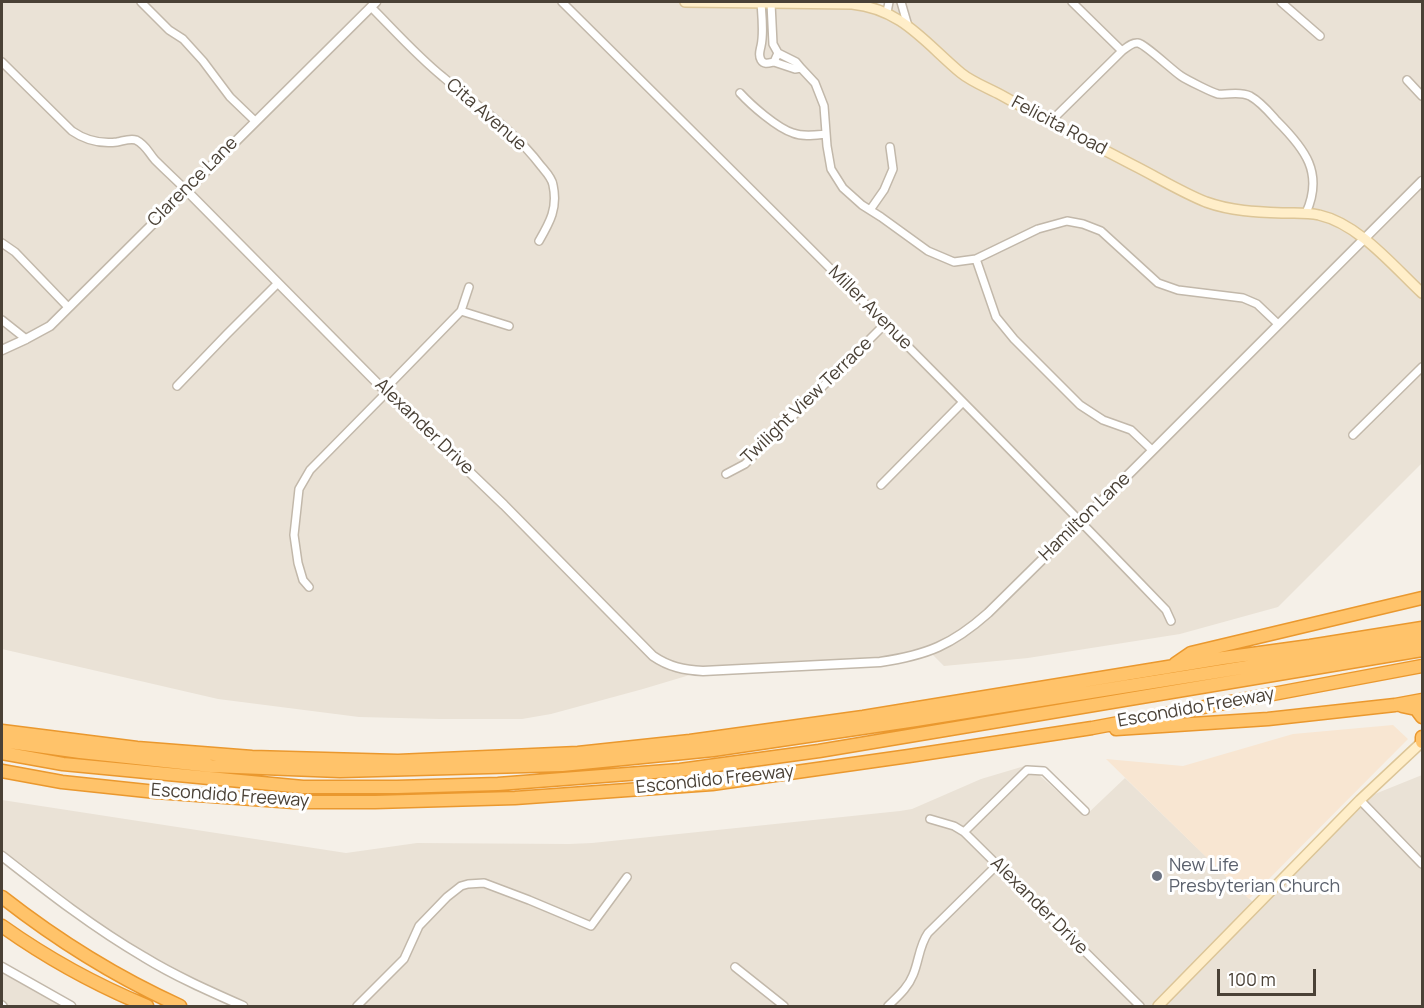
<!DOCTYPE html>
<style>
body{margin:0}
#map{position:relative;width:1424px;height:1008px;overflow:hidden;background:#f5f0e8;font-family:Manrope,sans-serif}
canvas{display:block}
.frame{position:absolute;inset:0;border:3px solid #4a4136;pointer-events:none}
.scale{position:absolute;left:1217px;top:969px;width:99px;height:27px;box-sizing:border-box;border:3px solid #4a4136;border-top:0;padding-left:8px;font-size:18px;line-height:21px;white-space:nowrap;color:#4a4136;-webkit-text-stroke:4px #fff;paint-order:stroke}
</style>
<div id="map">
<canvas width="1424" height="1008"></canvas>
<div class="frame"></div>
<div class="scale">100 m</div>
</div>
<script>
const context = document.querySelector('canvas').getContext('2d');
context.lineJoin = 'round';
function fillPath(path, color) { context.fillStyle = color; context.fill(path, 'evenodd'); }
function stroke(path, color, width, dash) { context.strokeStyle = color; context.lineWidth = width; context.lineCap = dash ? 'butt' : 'round'; context.setLineDash(dash || []); context.stroke(path); }
function write(font, color, halo, rows, align = 'center') {
  context.font = font + ' Manrope,sans-serif'; context.lineWidth = 6; context.setLineDash([]); context.textBaseline = 'middle'; context.strokeStyle = halo; context.fillStyle = color; for (const [text, x, y, turn = 0] of rows) {
    context.save(); context.translate(x, y); context.rotate((+turn || 0) * Math.PI / 180); context.textAlign = isNaN(turn) ? turn : align; if (halo) context.strokeText(text, 0, 0); context.fillText(text, 0, 0); context.restore();
  }
}
const residential = new Path2D(`
 M2 2H681L852 4 886 12 889 2H1422V463L1278 607 1180 634 1028 658 944 666 929 651 902 659 703 671 643 689 551 714 522 719H439L359 717 218 699 2 649Z
 M1028 765 1085 816 1125 778 1257 906 1360 800 1422 775V1006H243L158 965 2 857V800L346 853 417 843 569 844 592 843 900 811 912 809 981 779Z
 M2 967 71 1006H2Z`);
const commercial = new Path2D(`
 M1393 725 1408 739 1249 899 1106 759 1183 766 1293 734Z`);
const minor = new Path2D(`
 M141 2 169 30 183 39 203 61 230 97 255 121
 M562 2C765 203 968 404 1166 610L1171 621
 M901 2 908 26
 M1072 2 1122 51
 M1281 2 1320 36
 M761 3C762 17 764 33 761 46 760 51 758 55 761 60 764 65 769 63 774 62L778 53 773 44 771 3
 M371 7C394 30 417 56 443 77 477 106 514 130 541 166 546 172 552 178 553 185 558 208 550 222 539 241
 M887 12 889 2
 M2 62 72 131C85 140 101 144 117 142 123 141 130 138 136 140 146 145 148 152 155 160 165 170 176 180 186 190
 M774 62 795 69 801 68 796 62 778 53
 M801 68 815 83 824 106 827 146 831 169 843 188 862 205 881 217 928 251 954 262 976 259 1038 229 1067 221 1083 224 1101 231 1158 283 1178 290 1243 298 1257 304 1278 324
 M1407 80 1422 96
 M740 93C751 105 777 128 793 133 803 137 815 135 826 134
 M1050 122 1122 51C1126 48 1132 42 1138 43 1145 44 1172 70 1181 76 1187 80 1213 93 1218 94 1229 95 1239 91 1250 96 1261 102 1269 112 1277 121 1305 149 1324 173 1306 213
 M870 210 884 190 893 169 890 147
 M2 243 15 252 68 307
 M976 259 996 317 1014 339 1080 405 1103 420 1131 430 1152 450
 M461 311 509 326
 M2 320 26 339
 M177 386 227 334 278 283
 M384 390 461 311 469 287
 M1353 435 1422 367
 M726 474 745 464 885 324
 M881 485 963 402
 M309 587 303 580 298 563 294 535 299 489 310 470 387 392
 M1360 800 1422 864
 M930 819 954 826 964 832 1140 1006
 M964 832 1027 770 1044 771 1085 811
 M735 967 784 1006
 M2 1005 3 1006
 M357 1006 404 959 419 926 447 897 461 886 468 884 484 883 529 900 591 926 627 877
 M888 1006C897 997 908 988 913 975 919 961 919 946 928 933L998 864`);
const tertiary = new Path2D(`
 M186 190 384 390 504 505 653 656C669 667 684 670 703 671L880 662C927 655 952 645 988 613L1133 470 1422 181
 M2 350 26 339 50 326 376 2
 M2 856C48 892 94 928 144 957 175 976 209 991 243 1006
 M2 967 71 1006`);
const secondary = new Path2D(`
 M685 2 852 4C902 9 925 43 961 73 972 82 988 88 1001 95 1044 119 1089 142 1133 165 1157 177 1181 192 1206 202 1231 211 1256 212 1282 213 1294 213 1307 212 1319 215 1359 224 1393 266 1422 293
 M1158 1006 1360 800 1422 742`);
const motorway = new Path2D(`
 M1175 664 1191 653 1422 598
 M1402 706 1416 709 1422 717
 M1116 729 1268 719 1395 705 1422 700
 M2 731 137 748 252 757 398 761 578 753 690 741 863 717 1223 658 1310 646 1422 628
 M2 741 80 752 211 766 340 771 562 765 713 750 916 720 1422 639
 M1422 742V737
 M2 753 63 764 303 787H397L498 784 680 770 819 751 1422 650
 M2 771 62 782 156 792 294 802H375L515 798 712 784 909 756 1092 728 1422 666
 M2 897C57 940 116 977 180 1006
 M2 926C47 958 96 985 147 1006`);
const markers = [
 [1157,876,6,"#6b7280"]
];
const streetNames = [
 ["Cita Avenue",486,115,41],
 ["Felicita Road",1059,126,28],
 ["Clarence Lane",193,182,-45],
 ["Miller Avenue",870,308,45],
 ["Twilight View Terrace",807,401,-44],
 ["Alexander Drive",424,427,44],
 ["Hamilton Lane",1085,517,-44],
 ["Escondido Freeway",1196,708,-10],
 ["Escondido Freeway",715,780,-6],
 ["Escondido Freeway",230,796,4],
 ["Alexander Drive",1039,906,45]
];
const worshipNames = [
 ["New Life",1169,866],
 ["Presbyterian Church",1169,887]
];
fillPath(residential, '#eae2d6');
fillPath(commercial, '#f8e6d2');
stroke(minor, '#c2b8aa', 10);
stroke(tertiary, '#c2b8aa', 11);
stroke(secondary, '#dcc597', 12);
stroke(motorway, '#ea982e', 15);
stroke(minor, '#fff', 7);
stroke(tertiary, '#fff', 8);
stroke(secondary, '#ffeec9', 9);
stroke(motorway, '#ffc36a', 12);
for (const [x, y, r, color] of markers) { const dot = new Path2D(); dot.arc(x, y, r, 0, 2 * Math.PI); context.fillStyle = color; context.fill(dot); stroke(dot, '#fff', 2); }
write('18px', '#4a4136', '#fff', streetNames);
write('18px', '#5b616d', '#fff', worshipNames, 'left');
</script>
